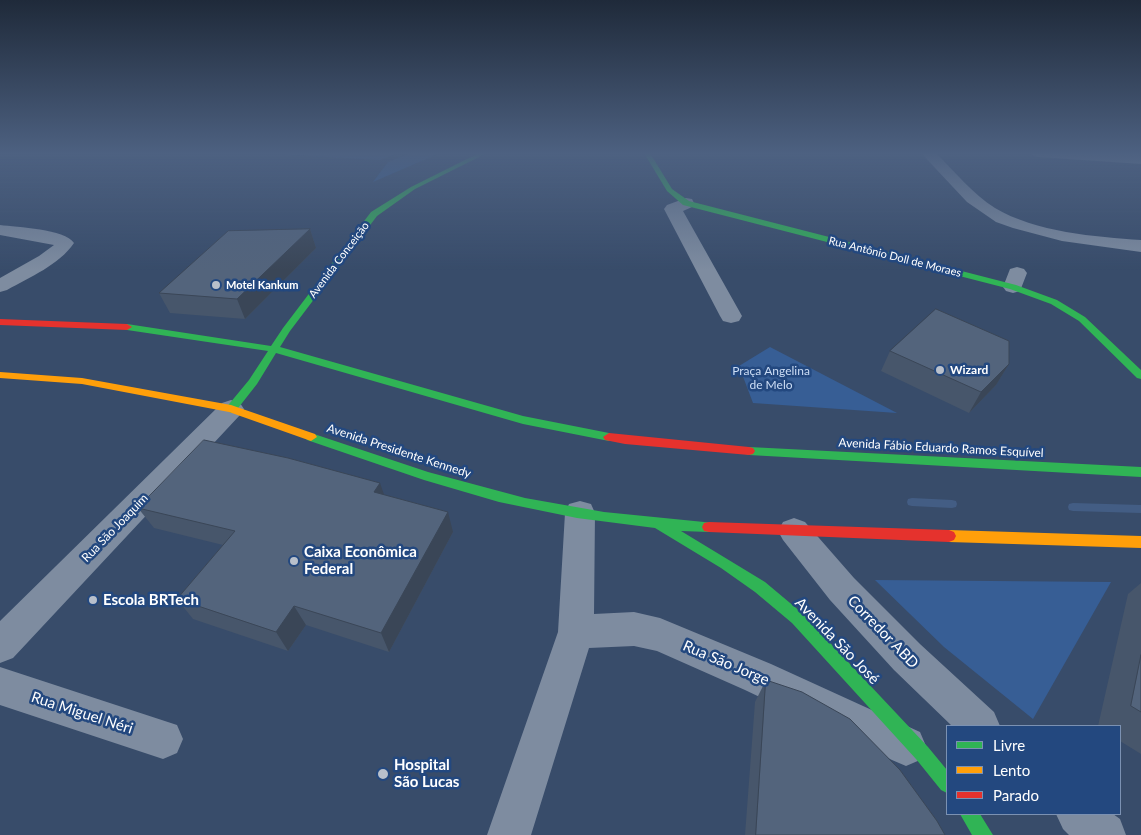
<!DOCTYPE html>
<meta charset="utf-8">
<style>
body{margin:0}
#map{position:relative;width:1141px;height:835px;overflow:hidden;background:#384c6a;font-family:Lato,sans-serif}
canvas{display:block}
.legend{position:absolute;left:946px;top:725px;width:175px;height:90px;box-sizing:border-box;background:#23487f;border:1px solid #7b91b2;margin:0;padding:6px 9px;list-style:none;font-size:15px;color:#fff}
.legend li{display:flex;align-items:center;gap:10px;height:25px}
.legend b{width:25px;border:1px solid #7b91b2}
</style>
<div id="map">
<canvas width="1141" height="835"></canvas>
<ul class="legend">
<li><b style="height:6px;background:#30b455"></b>Livre</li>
<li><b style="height:6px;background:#ff9f0a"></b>Lento</li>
<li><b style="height:6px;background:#e5322d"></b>Parado</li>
</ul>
</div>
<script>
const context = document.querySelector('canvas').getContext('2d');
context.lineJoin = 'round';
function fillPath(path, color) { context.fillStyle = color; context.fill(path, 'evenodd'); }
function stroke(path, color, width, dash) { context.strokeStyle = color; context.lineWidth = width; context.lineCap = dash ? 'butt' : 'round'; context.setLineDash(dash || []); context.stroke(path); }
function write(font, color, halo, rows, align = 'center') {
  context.font = font + ' Lato,sans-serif'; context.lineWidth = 5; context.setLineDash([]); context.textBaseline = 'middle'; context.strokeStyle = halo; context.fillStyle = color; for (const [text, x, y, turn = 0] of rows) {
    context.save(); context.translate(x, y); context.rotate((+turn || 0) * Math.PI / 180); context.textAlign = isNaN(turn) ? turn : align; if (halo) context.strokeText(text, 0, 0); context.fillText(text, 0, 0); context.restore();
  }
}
const green = new Path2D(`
 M256 153H399L380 160Z
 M410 153H440L373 182 388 162Z
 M770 347 897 413 753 403 739 366Z
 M875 580 1111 582 1033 719 944 647Z`);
const stream = new Path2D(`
 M912 498 952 500 956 501 957 504 956 507 952 508 912 506 908 505 907 502 908 499Z
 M1073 503 1141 505V513L1073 511 1069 510 1068 507 1069 504Z`);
const street = new Path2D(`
 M921 153H936C955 172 973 194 995 208 1035 232 1096 237 1141 240V252L1062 241 1013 228 996 222 967 202Z
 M1031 153 1141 154V164L1038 157 1033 156Z
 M686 198 692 199 694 203 692 207 683 211 742 316 739 321 731 323 723 321 720 316 664 209 667 205Z
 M0 225C17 227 65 229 74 243 59 265 30 277 7 290L0 292V278L39 256 54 245 0 235Z
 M1017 267 1024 269 1027 273 1020 291 1013 293 1006 291 1003 287 1010 269Z
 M231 400 240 403 244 409 240 415 13 658 0 663V621L222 403Z
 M580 501 591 504 595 513 594 614 634 612 660 618 771 664 920 732 926 746 920 760 906 766 892 760 745 690 657 651 634 646 589 648 531 835H487L558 632 565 513 569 504Z
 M794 518 805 522 854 578 920 644 994 712 1000 726H952L894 670 830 600 783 540 778 531 783 522Z
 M0 667 177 725 183 739 177 753 163 759 0 705Z
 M1056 814H1113L1120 819 1126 835H1069L1063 829Z`);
const fast = new Path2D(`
 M479 153H487L415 189 377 216 290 331 280 347 523 416 609 433 615 437 613 440 609 441 523 424 276 353 257 384 235 412 231 413 225 409 249 380 268 351 127 330 122 327 127 324 271 346 283 328 371 212 411 187Z
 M644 153H650L672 189 689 201 1016 285 1057 300 1085 317 1141 370V379L1137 378 1079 321 1051 304 1010 289 683 205 667 191Z
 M311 433 428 472 525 498 604 512 714 523 716 527 714 531 709 532 681 531 765 582 802 613 928 747 947 770V793L941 790 916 759 792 623 755 592 721 568 655 528 577 518 499 502 424 480 307 440 305 437 307 434Z
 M749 447 1141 467V477L749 455 745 454 743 451 745 448Z
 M960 814H980L993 835H972Z`);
const slow = new Path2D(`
 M0 372 82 378 231 405 315 434 317 437 311 441 229 412 82 384 0 378Z
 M949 530 1141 536V548L949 542 944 540 942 536 944 532Z`);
const jam = new Path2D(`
 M0 319 127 324 132 327 127 330 0 325Z
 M609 433 749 447 753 448 755 451 753 454 749 455 625 444 605 440 603 437Z
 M709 522 949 530 954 532 956 536 954 540 949 542 709 532 704 531 702 527 704 523Z`);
const wall = new Path2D(`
 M310 229 316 248 245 319 170 313 159 293Z
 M890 351 1009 364 996 385 969 413 881 371Z
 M385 495 453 532 389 652 306 625 288 651 193 619 177 599 223 545 154 528 138 508Z
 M1141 583V754L1120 741V726H1098L1128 594Z
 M766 680 945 835H745L755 702Z`);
const shadedWall = new Path2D(`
 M310 229 316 248 245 319 237 299Z
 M1009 364 996 385 969 413 981 392Z
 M380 483 387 503 374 492Z
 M448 512 453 532 389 652 381 633Z
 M294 606 306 625 288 651 276 632Z`);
const building = new Path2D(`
 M310 229 237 299 159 293 228 231Z
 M936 309 1009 341V364L981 392 890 351Z
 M204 440 288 458 380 483 374 492 448 512 381 633 294 606 276 632 177 599 235 531 138 508Z
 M1141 655V712L1131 706Z
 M766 680 802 692 850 719 900 770 937 821 945 835H756Z`);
const markers = [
 [216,285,5,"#b9c0cb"],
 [940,370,5,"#b9c0cb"],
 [294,561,5,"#b9c0cb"],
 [93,600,5,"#b9c0cb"],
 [383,774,6,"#b9c0cb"]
];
const farStreetnames = [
 ["Rua Antônio Doll de Moraes",895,257,14],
 ["Avenida Conceição",339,260,-53]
];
const farPoinames = [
 ["Motel Kankum",226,285]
];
const poiNames = [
 ["Wizard",950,370]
];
const parkNames = [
 ["Praça Angelina",771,371],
 ["de Melo",771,385]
];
const streetNames = [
 ["Avenida Fábio Eduardo Ramos Esquível",941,448,3],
 ["Avenida Presidente Kennedy",399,451,18],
 ["Rua São Joaquim",115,528,-46]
];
const nearPoinames = [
 ["Caixa Econômica",304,552],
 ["Federal",304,569],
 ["Escola BRTech",103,600],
 ["Hospital",394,765],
 ["São Lucas",394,782]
];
const nearStreetnames = [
 ["Corredor ABD",883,632,46],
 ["Avenida São José",837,641,46],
 ["Rua São Jorge",726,663,23],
 ["Rua Miguel Néri",82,713,18]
];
fillPath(green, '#375e95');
fillPath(stream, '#435d84');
fillPath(street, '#7e8ca0');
fillPath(fast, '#30b455');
fillPath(slow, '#ff9f0a');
fillPath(jam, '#e5322d');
fillPath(wall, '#47566b');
fillPath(shadedWall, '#3a4657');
fillPath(building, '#53647c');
stroke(building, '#3a4657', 1);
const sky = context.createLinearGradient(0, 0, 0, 270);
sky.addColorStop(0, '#1f2a3a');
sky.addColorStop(0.57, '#4d6181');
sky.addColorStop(1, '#4d618100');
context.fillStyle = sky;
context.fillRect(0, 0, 1141, 270);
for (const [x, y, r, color] of markers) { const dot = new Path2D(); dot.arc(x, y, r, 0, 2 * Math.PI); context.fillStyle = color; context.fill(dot); stroke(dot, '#23487f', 2); }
write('11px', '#fff', '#23487f', farStreetnames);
write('bold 11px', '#fff', '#23487f', farPoinames, 'left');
write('bold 12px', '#fff', '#23487f', poiNames, 'left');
write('12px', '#ccddf5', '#23487f', parkNames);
write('12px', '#fff', '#23487f', streetNames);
write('bold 15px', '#fff', '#23487f', nearPoinames, 'left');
write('15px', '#fff', '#23487f', nearStreetnames);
</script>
